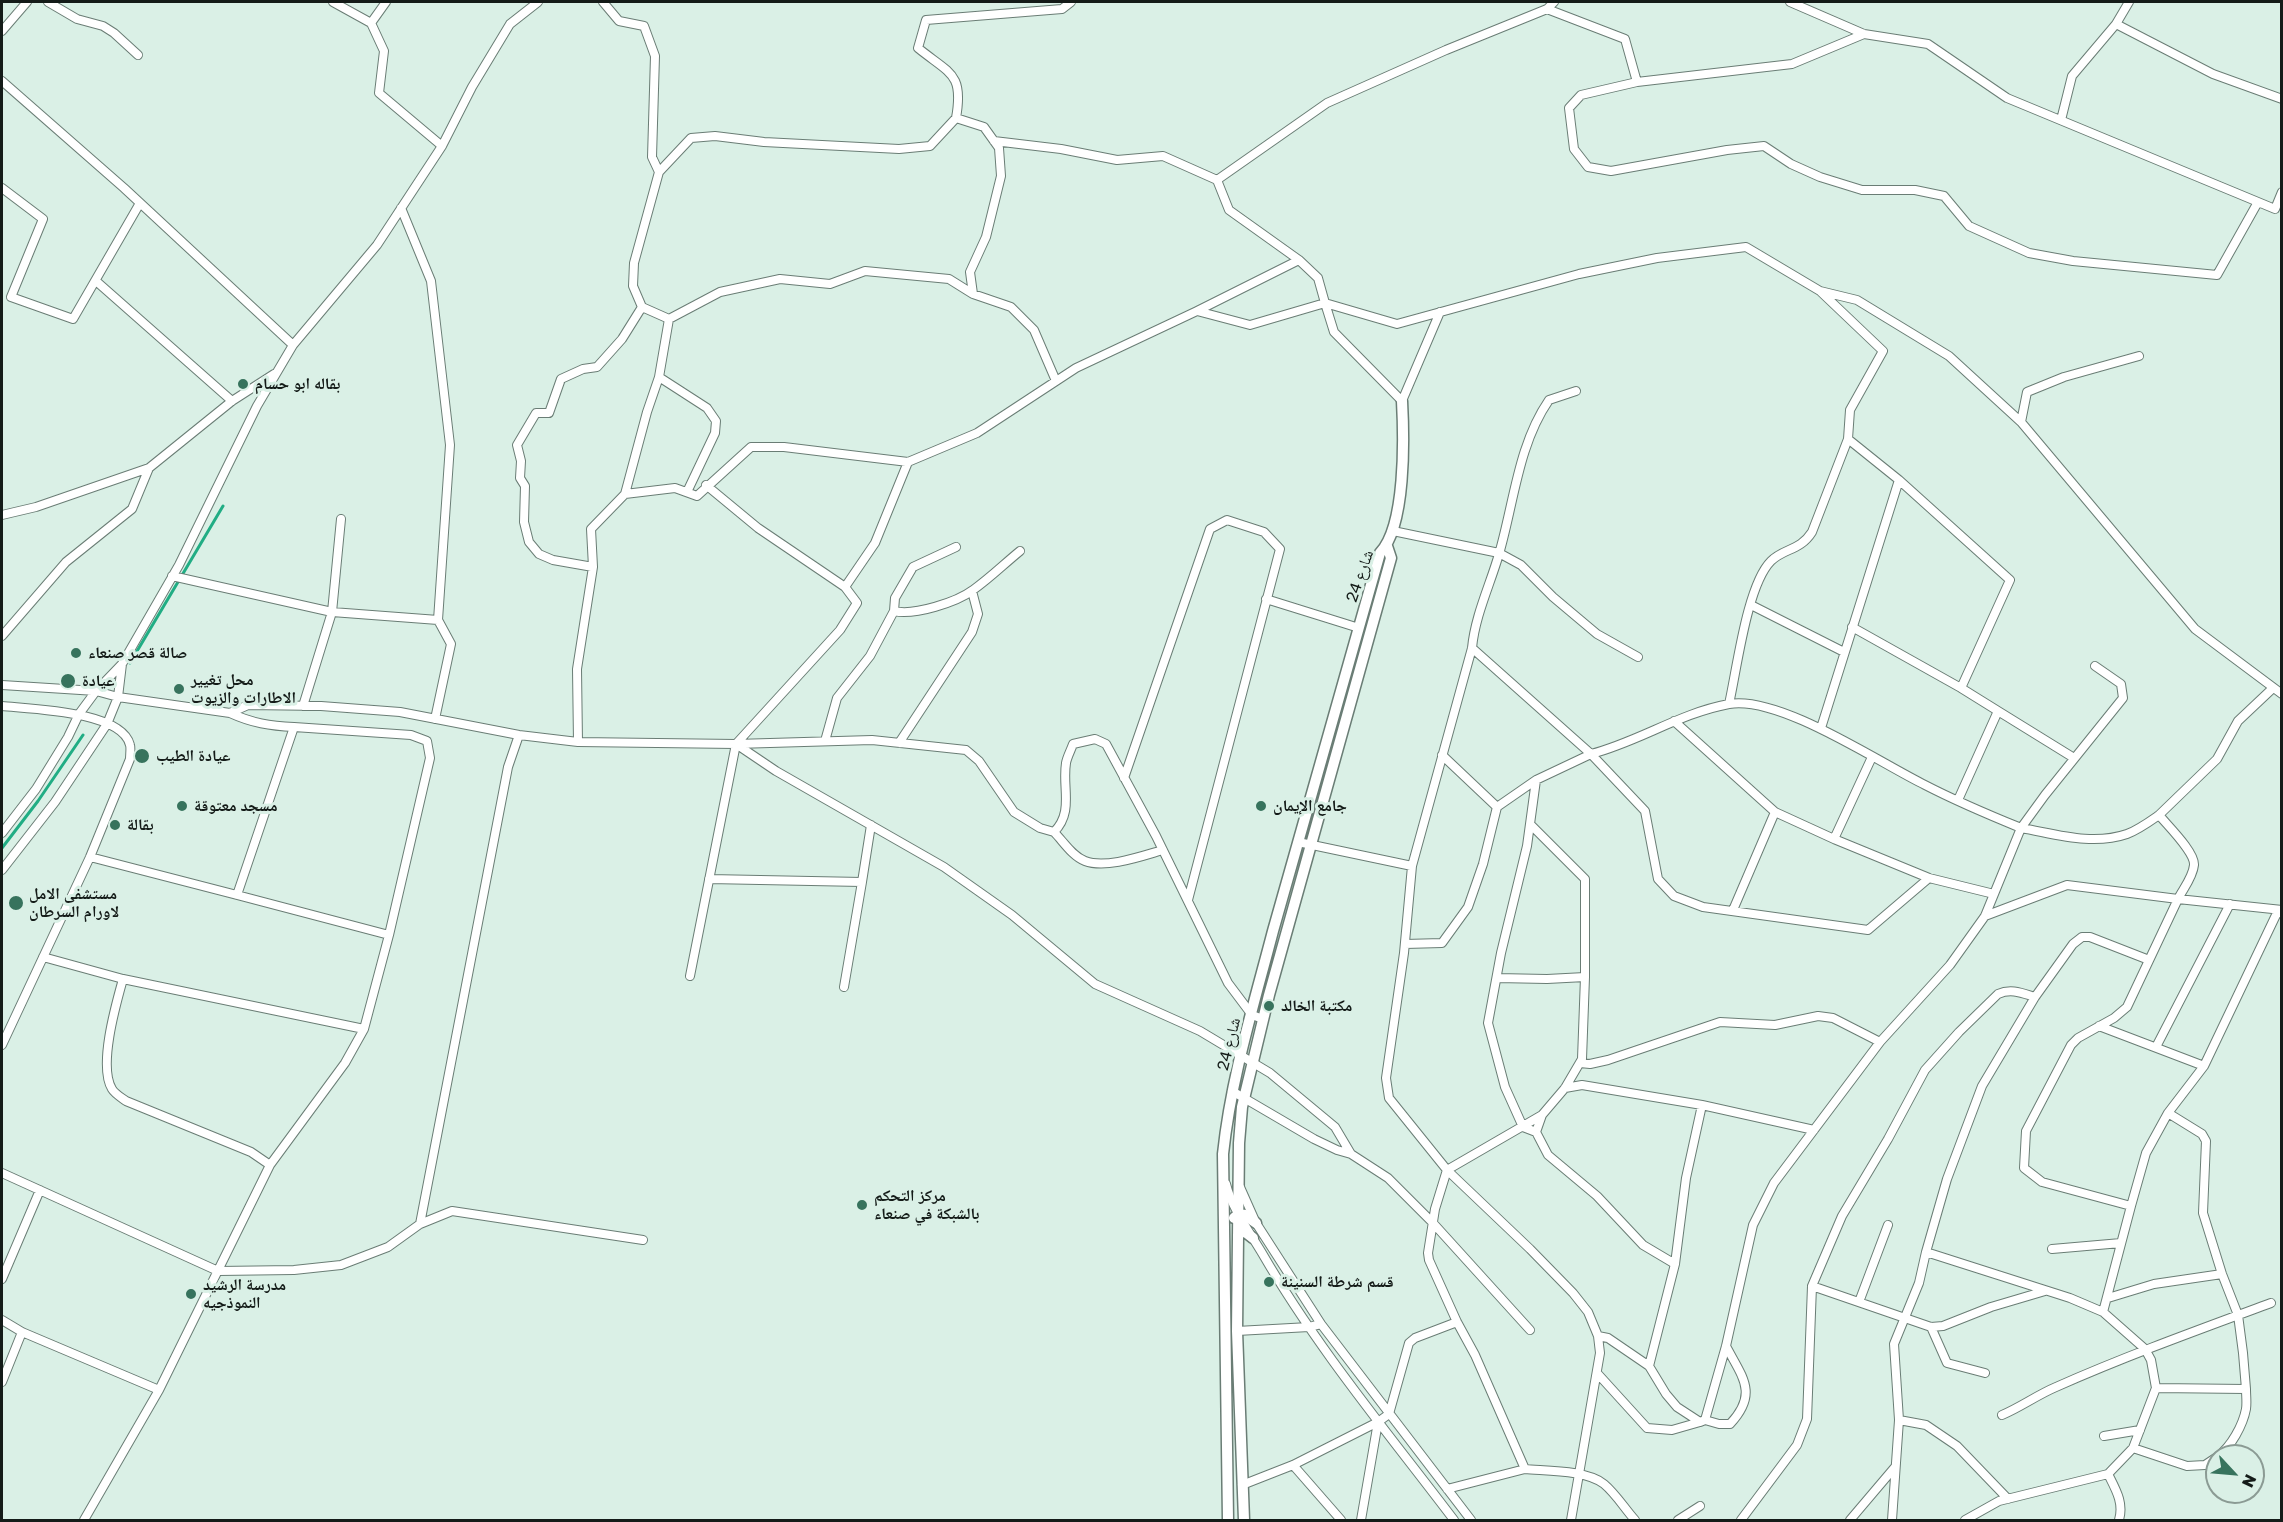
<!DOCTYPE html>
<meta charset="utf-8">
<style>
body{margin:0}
#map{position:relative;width:2283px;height:1522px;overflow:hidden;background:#daf0e6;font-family:"Golos Text",sans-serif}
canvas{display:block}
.frame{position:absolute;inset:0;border:3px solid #141b18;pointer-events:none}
.north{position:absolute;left:2205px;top:1444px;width:60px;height:60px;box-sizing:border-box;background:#daf0e6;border:2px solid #8b9b94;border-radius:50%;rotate:116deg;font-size:16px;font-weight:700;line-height:24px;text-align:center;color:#141b18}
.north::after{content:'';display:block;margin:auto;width:21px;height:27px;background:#37735d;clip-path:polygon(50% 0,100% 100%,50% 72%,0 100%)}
</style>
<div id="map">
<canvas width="2283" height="1522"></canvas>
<div class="frame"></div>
<div class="north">N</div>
</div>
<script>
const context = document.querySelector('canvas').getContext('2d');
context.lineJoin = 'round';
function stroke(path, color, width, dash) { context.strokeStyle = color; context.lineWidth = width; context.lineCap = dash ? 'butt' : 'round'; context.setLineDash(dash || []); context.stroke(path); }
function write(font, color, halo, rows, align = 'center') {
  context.font = font + ' "Golos Text","Noto Naskh Arabic",sans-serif'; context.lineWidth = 6; context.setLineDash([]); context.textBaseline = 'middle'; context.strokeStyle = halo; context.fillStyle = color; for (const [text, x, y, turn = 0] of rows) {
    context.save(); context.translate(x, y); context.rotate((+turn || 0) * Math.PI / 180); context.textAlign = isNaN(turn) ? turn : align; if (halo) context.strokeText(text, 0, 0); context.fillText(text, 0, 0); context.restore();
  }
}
const stream = new Path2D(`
 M130 663 223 506
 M2 848 38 801 83 735`);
const minor = new Path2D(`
 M48 2 77 19 103 26 114 33 138 55
 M333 2 371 23 384 51 379 93 442 146
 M603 2 619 21 644 26 655 56 652 157 659 172 634 263 633 286 642 307 669 319 659 377 707 408 716 421 715 433 687 492
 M1790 2 1864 34 1928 44 2007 98 2275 209 2282 192
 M1547 9 1625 39 1637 82
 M371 23 386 2
 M2116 24 2213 74 2282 99
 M2 31 27 2
 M1864 34 1792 64 1637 82 1581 95 1569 108 1574 149 1588 167 1611 171 1727 150 1764 146 1791 164 1820 177 1862 190H1915L1944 196 1969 226 2029 253 2073 261 2217 275 2258 202
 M2 81 124 188 293 345
 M956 118C964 73 950 74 918 48L926 20 1062 9 1071 2
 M2061 120 2072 76 2116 24 2129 2
 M994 141 1061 149 1117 160 1163 156 1217 180 1229 210 1299 260 1197 311
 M659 172 691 138 715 136 764 142 899 149 930 146 956 118 984 127 999 148 1001 176 986 237 970 272 973 294 1011 307 1034 330 1056 381
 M1217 180 1327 103 1446 50 1547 9 1554 2
 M2 188 43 219 11 297 73 319 140 203
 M1299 260 1318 278 1325 303 1397 324 1579 274 1657 258 1746 247 1820 291 1857 300 1949 356 2021 422 2027 392 2064 377 2139 356
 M96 281 232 401
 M669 319 720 292 780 279 830 284 865 271 949 279 973 294
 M2021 422 2195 629 2282 694
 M1848 439 1899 480
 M625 494 647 412 659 377
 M2 515 36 507 149 468
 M341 519 332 612 438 620 450 445 431 281 401 208
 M1393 531 1499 553 1521 565 1553 597 1597 634 1638 657
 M593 567 553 560 539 554 529 542 524 522 525 486 520 478 521 461 517 445 536 413H549L561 379 583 369 597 367 622 339 642 307
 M172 576 332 612 303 706
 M845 587 875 543 908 462
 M1266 599 1359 628
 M1751 605 1844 652
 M894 611C914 616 957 602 973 590 990 578 1004 564 1020 551
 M2 636 66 562 132 509 149 468 232 401 274 374
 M1472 648 1591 754C1638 742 1680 713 1729 704 1779 695 1878 762 1925 785 1956 801 1989 815 2021 828L1985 916 1950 965 1880 1042 1774 1183 1753 1225 1726 1346 1705 1420 1700 1422 1677 1407 1666 1394 1649 1366 1608 1338 1598 1336 1588 1312 1573 1293 1530 1249 1447 1170 1542 1115
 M2 685 96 691 118 697 230 713C252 723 270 726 294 727
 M1729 704C1737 669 1747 585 1771 561 1784 548 1800 551 1812 532L1848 439 1850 410 1883 351 1821 292
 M2 706C30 709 122 711 130 745 131 748 130 755 130 759L90 857 2 1045
 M1998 711 2074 758
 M230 713 248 705 321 706 400 712 519 735 578 742 736 744 872 740 966 750 979 761 1014 812 1040 828 1054 832C1074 812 1062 788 1066 763 1067 757 1071 750 1073 744L1095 739 1106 744 1156 836 1228 983 1252 1015 1263 1019
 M435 719 451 644 438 620
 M1674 721 1775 812 1834 839 1929 878 1994 894
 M1821 728 1899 480 2010 580 1961 688 1852 627
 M825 741 837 698 870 656 894 611 895 598 913 567 956 547
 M578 742 577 669 593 567 591 529 625 494 675 488 697 496 751 447H784L908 462 977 433 1076 368 1197 311 1250 325 1325 303 1334 332 1402 401 1440 312
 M899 743 972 632 978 614 972 591
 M736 744 776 771 944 867 1012 915 1095 984 1200 1031 1270 1073 1335 1127 1351 1154
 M1442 755 1497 807
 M1124 778 1210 529 1227 520 1264 532 1280 549 1188 900
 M1958 800 1998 711 1961 688
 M2159 815 2217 759 2238 721 2273 688
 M1531 825 1585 879V977L1582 1059 1565 1088 1542 1115 1536 1132
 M1054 832C1063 841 1072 856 1085 861 1106 869 1142 856 1163 850
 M2 833 36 789 68 737 79 714 96 691 122 664 179 565 257 406 293 345 377 245 442 146 472 87 510 24 538 2
 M1834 839 1872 757
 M1298 842 1412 866
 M2 870 55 802 107 724 118 697 122 664
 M709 879 862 882 871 825
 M237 895 389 935
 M1733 910 1775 812
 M1985 916 2067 885 2178 899C2183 889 2193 877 2194 865 2195 852 2168 826 2159 815 2149 822 2138 830 2127 834 2092 846 2056 834 2021 828L2045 795 2123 698 2121 684 2095 666
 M1405 944 1442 943 1468 907 1483 864 1497 807 1536 780
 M43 957 123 979 364 1029
 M690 976 736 744 840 630 857 603 845 587 758 528 706 485
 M1497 978 1547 979 1585 977
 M123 979C116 1004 98 1066 112 1089 115 1094 122 1098 126 1101L251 1152 270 1165
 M844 987 862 882
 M2099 1026 2204 1066 2168 1113 2146 1153 2131 1206
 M2156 1047 2230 904
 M1580 1063 1590 1064 1608 1060 1720 1022 1775 1025 1818 1016 1833 1018 1880 1042
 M2204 1066 2276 915 2282 910
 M1565 1088 1582 1085 1702 1105 1814 1130
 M1232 1091 1314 1139 1337 1150 1351 1154 1388 1178 1433 1223 1530 1330
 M2168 1113 2202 1134 2206 1141 2203 1213 2222 1274 2238 1315 2243 1353 2246 1389
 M2 1173 218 1271 294 1270 341 1265 388 1247 420 1224 508 767 519 735
 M1226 1184C1232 1209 1249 1231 1262 1253 1317 1348 1388 1433 1454 1520
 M1240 1187 1256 1223 1321 1324 1471 1520
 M420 1224 452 1211 643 1240
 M2052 1249 2121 1243
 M1926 1252 1947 1179 1982 1086 2035 997 2073 944 2082 937H2090L2149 960
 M1675 1264 1643 1245 1597 1196 1548 1155 1536 1132 1523 1127 1505 1087 1488 1023 1501 953 1527 846 1536 780 1591 754 1645 811 1658 879 1674 896 1703 907 1868 930 1929 878
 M2 1279 40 1190
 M1812 1286 1931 1327 1943 1326 1991 1307 2045 1291
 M2108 1298 2154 1284 2222 1274
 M1859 1302 1888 1225
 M2103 1312 2131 1206 2042 1182 2024 1168 2026 1131 2071 1045 2078 1038 2114 1018 2127 1007 2178 899 2282 910
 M2 1320 22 1332 159 1390
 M1931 1327 1947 1363 1985 1373
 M1237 1331 1309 1327 1321 1324
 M1649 1366 1675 1264 1686 1178 1702 1105
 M1597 1373 1647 1428 1672 1430 1700 1422
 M2 1382 22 1332
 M2156 1388 2246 1389C2246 1396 2247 1403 2246 1409 2243 1425 2231 1447 2218 1456
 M2002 1415C2021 1407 2037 1395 2056 1387 2126 1356 2198 1330 2271 1303
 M1705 1420 1719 1424H1730C1759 1393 1742 1377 1726 1346
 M1899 1420 1926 1425 1957 1446 2008 1499
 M2104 1436 2140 1430
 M2133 1448 2187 1466 2205 1465 2217 1457
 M1293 1465 1341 1520
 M1525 1469C1547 1471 1587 1470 1604 1484 1616 1494 1625 1509 1635 1520
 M2108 1474C2116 1490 2124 1503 2119 1520
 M1242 1485 1293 1465 1378 1422 1389 1414 1409 1343 1415 1338 1457 1322
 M1447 1489 1525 1469 1475 1355 1457 1322 1429 1260 1428 1253 1435 1209 1447 1170 1389 1098 1386 1078 1404 953 1412 866 1472 648C1475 616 1490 585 1499 554 1514 503 1518 445 1549 400L1576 391
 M84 1520 159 1390 270 1165 345 1063 364 1029 389 935 430 758 427 741 411 735 294 727 237 895 90 857
 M1361 1520 1378 1422
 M1571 1520 1600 1353 1598 1336
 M1678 1520 1700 1506
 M1741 1520 1797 1445 1807 1419 1812 1286 1842 1216 1888 1139 1925 1070 1959 1032 1998 994C2011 988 2022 993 2035 997
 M1850 1520 1895 1467
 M1892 1520 1899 1420 1894 1344 1919 1283 1926 1252 2070 1298 2103 1312 2145 1349 2151 1360 2156 1388 2133 1448 2108 1474 1999 1501 1965 1520`);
const tertiary = new Path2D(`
 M1234 1218 1239 1214 1245 1215 1256 1223
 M1239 1234 1244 1231 1253 1238
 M1228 1520 1223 1154C1231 1078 1254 1004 1273 931 1308 805 1345 679 1380 553 1406 526 1404 438 1402 401
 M1244 1520 1237 1331 1239 1143 1242 1107 1269 995 1391 558 1387 546`);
const markers = [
 [243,384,6,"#37735d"],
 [76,653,6,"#37735d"],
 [68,681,8,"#37735d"],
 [179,689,6,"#37735d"],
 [142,756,8,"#37735d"],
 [182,806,6,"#37735d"],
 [1261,806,6,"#37735d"],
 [115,825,6,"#37735d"],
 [16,903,8,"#37735d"],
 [1269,1006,6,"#37735d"],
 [862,1205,6,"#37735d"],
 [1269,1282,6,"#37735d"],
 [191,1294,6,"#37735d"]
];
const poiNames = [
 ["بقاله ابو حسام",255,384],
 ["صالة قصر صنعاء",88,653],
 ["محل تغيير",191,680],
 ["الاطارات والزيوت",191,698],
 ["عيادة",82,681],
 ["عيادة الطيب",156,756],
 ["مسجد معتوقة",194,806],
 ["جامع الإيمان",1273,806],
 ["بقالة",127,825],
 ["مستشفى الامل",29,894],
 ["لاورام السرطان",29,912],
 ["مكتبة الخالد",1281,1006],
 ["مركز التحكم",874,1196],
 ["بالشبكة في صنعاء",874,1214],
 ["قسم شرطة السنينة",1281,1282],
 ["مدرسة الرشيد",203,1285],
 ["النموذجيه",203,1303]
];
const streetNames = [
 ["شارع 24",1360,576,-71],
 ["شارع 24",1229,1044,-76]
];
stroke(stream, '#21ad84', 3);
stroke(minor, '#6a7d75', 10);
stroke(tertiary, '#6a7d75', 13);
stroke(minor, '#fff', 8);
stroke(tertiary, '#fff', 10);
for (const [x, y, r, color] of markers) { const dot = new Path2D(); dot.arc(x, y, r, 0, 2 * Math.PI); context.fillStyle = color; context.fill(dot); stroke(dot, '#daf0e6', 2); }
write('bold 16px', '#141b18', '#daf0e6', poiNames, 'left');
write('16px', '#141b18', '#daf0e6', streetNames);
</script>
